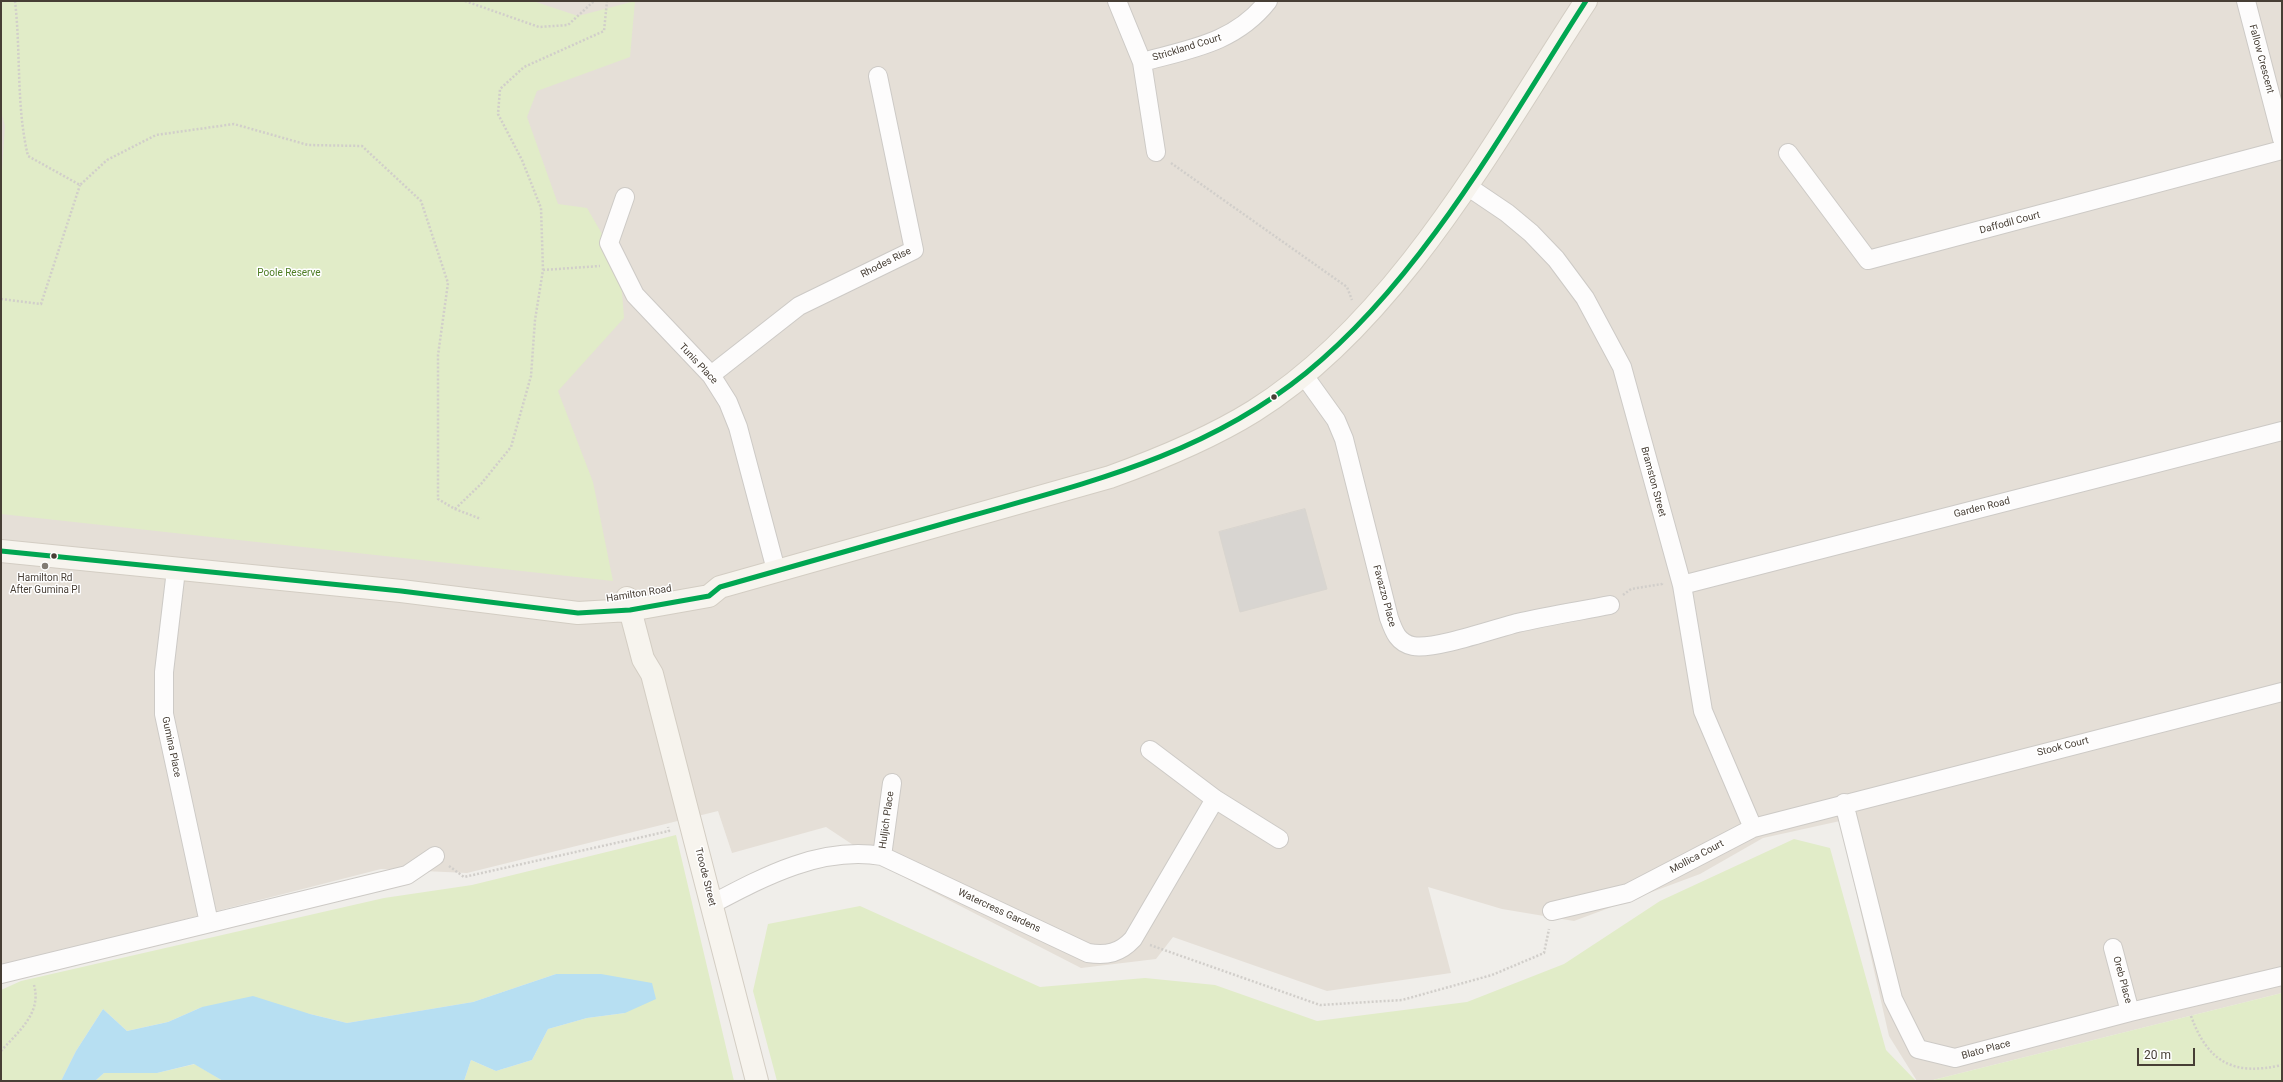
<!DOCTYPE html>
<style>
body{margin:0}
#map{position:relative;width:2283px;height:1082px;overflow:hidden;background:#f0eeea;font-family:Roboto,sans-serif}
canvas{display:block}
.frame{position:absolute;inset:0;border:2px solid #473e35;pointer-events:none}
.scale{position:absolute;left:2137px;top:1048px;width:58px;height:18px;box-sizing:border-box;border:2px solid #473e35;border-top:0;padding-left:5px;font-size:12px;line-height:14px;white-space:nowrap;color:#473e35;-webkit-text-stroke:3px #fff;paint-order:stroke}
</style>
<div id="map">
<canvas width="2283" height="1082"></canvas>
<div class="frame"></div>
<div class="scale">20 m</div>
</div>
<script>
const context = document.querySelector('canvas').getContext('2d');
context.lineJoin = 'round';
function fillPath(path, color) { context.fillStyle = color; context.fill(path, 'evenodd'); }
function stroke(path, color, width, dash) { context.strokeStyle = color; context.lineWidth = width; context.lineCap = dash ? 'butt' : 'round'; context.setLineDash(dash || []); context.stroke(path); }
function write(font, color, halo, rows, align = 'center') {
  context.font = font + ' Roboto,sans-serif'; context.lineWidth = 3; context.setLineDash([]); context.textBaseline = 'middle'; context.strokeStyle = halo; context.fillStyle = color; for (const [text, x, y, turn = 0] of rows) {
    context.save(); context.translate(x, y); context.rotate((+turn || 0) * Math.PI / 180); context.textAlign = isNaN(turn) ? turn : align; if (halo) context.strokeText(text, 0, 0); context.fillText(text, 0, 0); context.restore();
  }
}
const residential = new Path2D(`
 M1 1H2282V993L1929 1081H1917L1889 1036 1840 821 1763 838 1700 874 1574 921 1502 909 1428 887 1451 973 1327 991 1173 937 1156 959 1081 968 894 872 826 827 732 853 718 811 467 873 381 869 17 962 1 970Z`);
const green = new Path2D(`
 M1 1H533L578 16 635 1 630 57 537 91 527 117 558 204 587 208 620 265 624 318 558 391 593 482 613 581 1 514V184L5 126 1 111Z
 M676 835 734 1081H464L471 1060 496 1071 532 1060 548 1029 587 1018 625 1013 556 974 473 1002 347 1023 310 1014 202 1007 168 1022 127 1031 103 1009 76 1051 61 1081H1V990L21 981 384 898 472 885Z
 M1794 839 1830 848 1886 1050 1916 1081H777L753 991 768 924 860 906 1040 987 1145 978 1215 985 1317 1021 1467 1002 1564 964 1660 901Z
 M2282 993V1081H1929Z
 M195 1064 223 1081H95L104 1073H157Z`);
const water = new Path2D(`
 M556 974H601L652 983 656 999 625 1013 587 1018 548 1029 532 1060 496 1071 471 1060 464 1081H223L194 1064 157 1073H104L95 1081H61L76 1051 103 1009 127 1031 168 1022 202 1007 253 996 310 1014 347 1023 473 1002Z`);
const building = new Path2D(`
 M1305 509 1327 589 1240 612 1219 532Z`);
const path = new Path2D(`
 M15 1C21 53 16 106 28 156L80 185 107 160 156 135 234 124 308 145 362 146 421 201 448 283 438 355V499L455 509 481 519
 M465 1 539 27 568 25 594 1
 M1171 163 1347 287 1352 300
 M543 270 600 266
 M1 299 41 304 80 185
 M455 509 481 484 511 447 531 376 535 320 543 270 541 208 522 160 498 114 500 89 524 67 604 31 607 1
 M1623 595 1631 589 1662 584V582
 M449 866 464 877 669 831 668 827
 M1150 945 1320 1005 1402 1000 1492 975 1544 953 1549 929
 M2191 1016C2208 1063 2234 1076 2282 1065
 M1 1051C18 1032 42 1013 34 985`);
const street = new Path2D(`
 M1117 1 1142 62 1156 152
 M2246 1 2282 139
 M1142 62C1190 49 1235 43 1268 1
 M1788 153 1868 260 2282 150
 M1467 186 1507 213 1531 233 1556 259 1585 298 1622 367 1682 585 1703 711 1753 828
 M625 197 609 243 635 295 711 375 728 402 738 427 776 570
 M1303 374 1336 420 1344 439 1389 618C1394 632 1398 643 1413 646 1434 650 1494 629 1517 623 1548 616 1579 611 1610 605
 M711 375 799 306 914 250 878 76
 M176 570 164 672V714L209 923
 M1682 585 2282 431
 M1150 750 1215 799 1279 839
 M1844 803 1893 999 1918 1049 1955 1058 2130 1012 2282 976
 M882 856 892 783
 M712 904C765 876 821 846 882 856L1088 953C1107 956 1120 953 1133 939L1215 799
 M1552 911 1628 893 1753 828 2282 692
 M2113 948 2130 1012
 M1 974 407 875 435 856`);
const secondary = new Path2D(`
 M1 551 401 591 578 613 630 610 709 596 720 587 1110 477C1160 459 1209 439 1254 411 1399 320 1494 141 1586 1
 M627 598 643 659 652 674 757 1081`);
const bus1 = new Path2D(`
 M1 551 401 591 578 613 630 610 709 596 720 587C805 563 890 539 974 515 1094 481 1206 454 1306 373 1423 278 1505 127 1586 1`);
const markers = [
 [1274,397,3.5,"#473e35"],
 [54,556,3.5,"#473e35"],
 [45,566,4,"#827c74"]
];
const streetNames = [
 ["Strickland Court",1187,48,-17],
 ["Fallow Crescent",2261,59,75],
 ["Daffodil Court",2010,223,-15],
 ["Rhodes Rise",886,263,-27],
 ["Tunis Place",698,364,47],
 ["Bramston Street",1653,482,75],
 ["Garden Road",1982,508,-14],
 ["Hamilton Road",639,594,-9],
 ["Favazzo Place",1384,596,75],
 ["Gumina Place",171,747,78],
 ["Stook Court",2063,747,-14],
 ["Huljich Place",887,820,-82],
 ["Mollica Court",1697,857,-28],
 ["Troode Street",705,877,76],
 ["Watercress Gardens",999,911,25],
 ["Oreb Place",2122,980,75],
 ["Blato Place",1986,1050,-15]
];
const parkNames = [
 ["Poole Reserve",289,273]
];
const poiNames = [
 ["Hamilton Rd",45,578],
 ["After Gumina Pl",45,590]
];
fillPath(residential, '#e5dfd7');
fillPath(green, '#e1ecc8');
fillPath(water, '#b7dff2');
fillPath(building, '#d8d5d1');
stroke(building, '#d9d5cf', 1);
stroke(street, '#cdcac6', 20);
stroke(secondary, '#d3cdc3', 24);
stroke(path, '#d1ceca', 2.5, [2, 2]);
stroke(street, '#fdfcfc', 18);
stroke(secondary, '#f7f4ee', 22);
stroke(bus1, '#00a651', 5);
for (const [x, y, r, color] of markers) { const dot = new Path2D(); dot.arc(x, y, r, 0, 2 * Math.PI); context.fillStyle = color; context.fill(dot); stroke(dot, '#fff', 1.5); }
write('10px', '#473e35', '#fff', streetNames);
write('10px', '#4e7d24', '#fff', parkNames);
write('10px', '#473e35', '#fff', poiNames);
</script>
